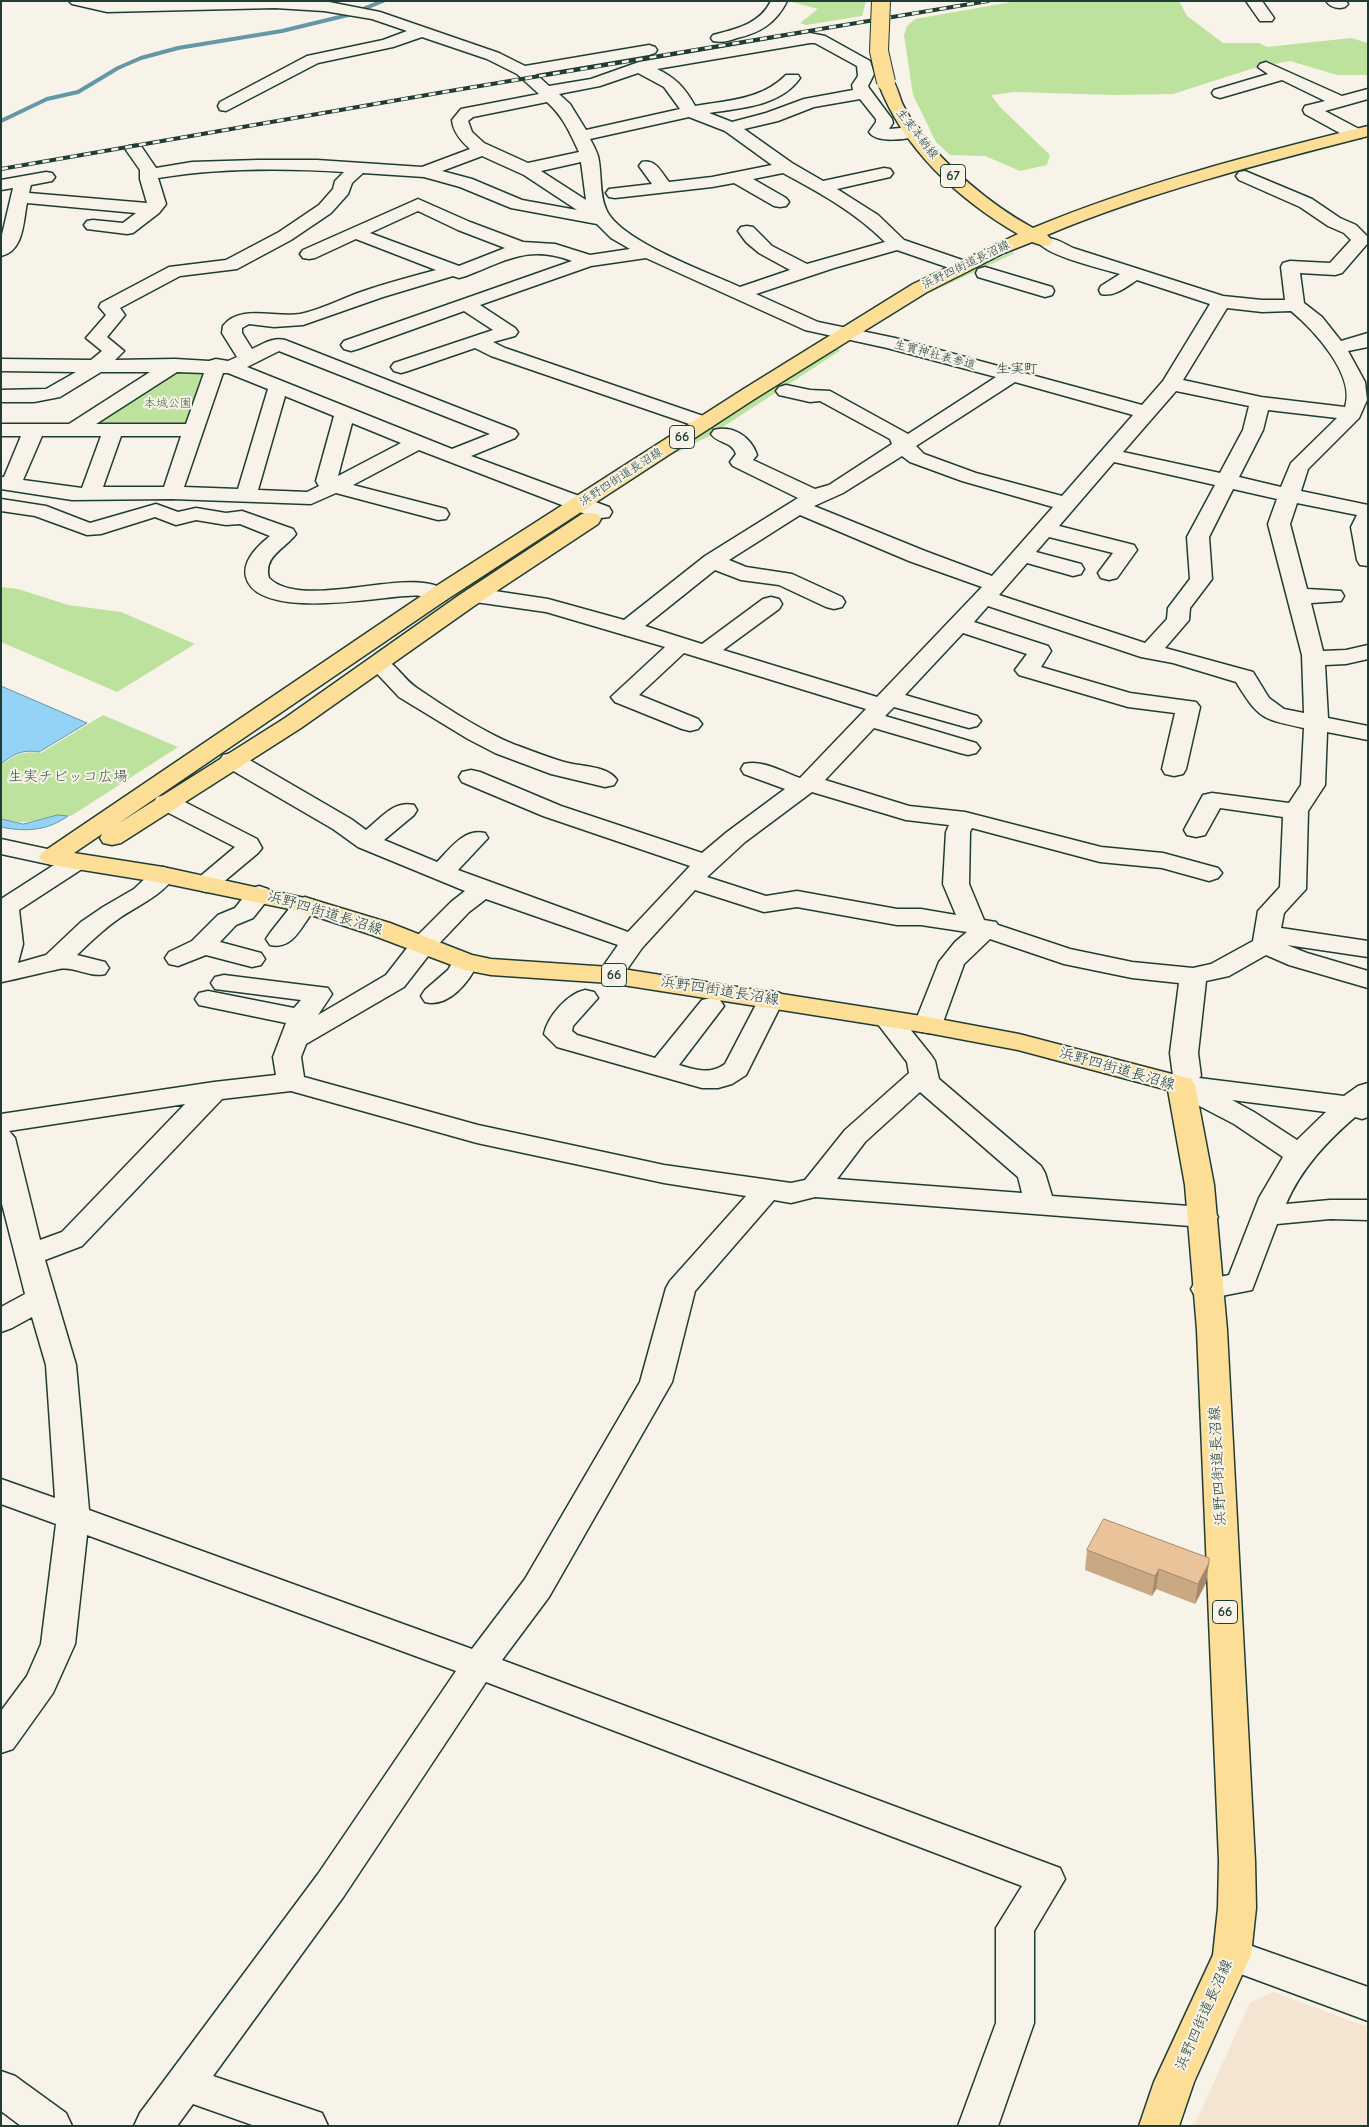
<!DOCTYPE html>
<meta charset="utf-8">
<style>
body{margin:0}
#map{position:relative;width:1369px;height:2127px;overflow:hidden;background:#f7f3e8;font-family:"Comic Neue",sans-serif}
canvas{display:block}
.frame{position:absolute;inset:0;border:2px solid #1f3d34;pointer-events:none}
</style>
<div id="map">
<canvas width="1369" height="2127"></canvas>
<div class="frame"></div>
</div>
<script>
const context = document.querySelector('canvas').getContext('2d');
context.lineJoin = 'round';
function fillPath(path, color) { context.fillStyle = color; context.fill(path, 'evenodd'); }
function stroke(path, color, width, dash) { context.strokeStyle = color; context.lineWidth = width; context.lineCap = dash ? 'butt' : 'round'; context.setLineDash(dash || []); context.stroke(path); }
function write(font, color, halo, rows, align = 'center') {
  context.font = font + ' "Comic Neue","Klee One",sans-serif'; context.lineWidth = 4; context.setLineDash([]); context.textBaseline = 'middle'; context.strokeStyle = halo; context.fillStyle = color; for (const [text, x, y, turn = 0] of rows) {
    context.save(); context.translate(x, y); context.rotate((+turn || 0) * Math.PI / 180); context.textAlign = isNaN(turn) ? turn : align; if (halo) context.strokeText(text, 0, 0); context.fillText(text, 0, 0); context.restore();
  }
}
const built = new Path2D(`
 M1273 1992 1368 2027V2126H1194L1250 2003Z`);
const green = new Path2D(`
 M789 1H866L862 16 806 25 800 23 818 9Z
 M1017 1H1179L1187 16 1223 43H1259L1267 47 1351 38 1368 43V75H1337L1290 61 1254 68 1173 94 1114 95 1015 92 991 95 1000 107 1050 155 1047 165 1020 171 985 156 950 155 936 142 913 95 904 35 907 26 915 19Z
 M1012 252 1015 253 918 298 875 323 932 288Z
 M832 348 841 350 709 436 664 459 612 493 608 492Z
 M181 370 204 372 187 423 175 428H103L94 422 172 372Z
 M550 535 468 594 460 591 530 542Z
 M1 587 18 589 68 605 121 612 195 644 117 692 1 642Z
 M103 715 178 747 71 816C47 814 26 829 1 818V765C15 755 23 750 41 753Z`);
const water = new Path2D(`
 M1 686 87 723 39 752C23 749 13 754 1 764Z
 M58 815 68 816C47 831 25 832 1 827V819L23 824Z`);
const stream = new Path2D(`
 M1 121 47 99 78 92 118 68 141 58 178 48 282 31 348 15 383 1`);
const minor = new Path2D(`
 M69 1H324L380 12 499 53 525 66 649 45 655 47 657 50 655 53 649 55 536 74 549 86 591 79 639 62 810 33 825 36 870 61 874 74 868 86 869 88 892 119 893 123 889 129 913 127 919 128 921 132 919 136C906 139 877 144 869 132L876 122V119L860 99 814 107 778 121 744 129 792 163 823 181 884 168 890 169 893 173 890 177 837 189 878 215 904 240 968 262 970 266 968 270 961 272 897 250 834 268 756 294 818 322 895 338 1142 405 1163 381 1210 304 1137 280C1126 287 1115 297 1101 294L1099 290 1101 286 1120 274C1103 269 1048 256 1039 243L1042 239C1053 236 1063 243 1073 248L1223 296 1262 300H1285L1281 267 1283 263 1290 261 1330 263 1351 240 1344 233 1328 226 1300 207 1239 180 1236 176 1239 172 1245 171 1312 199 1340 218 1356 225 1368 237 1367 244 1342 273 1335 275 1300 273 1304 303 1322 317 1341 341 1368 333V347L1348 351 1365 382 1367 400 1359 418 1308 469 1301 491 1368 505V566L1360 565 1357 560 1351 527 1357 515 1297 503 1290 524 1307 589 1341 591 1344 596 1341 601 1311 603 1323 651 1346 650 1368 645V659L1346 664 1325 665 1328 718 1368 726V740L1327 732 1325 785 1308 811 1306 889 1284 913 1281 928 1368 941V957L1287 945 1307 953 1368 971V988L1289 965 1266 955 1229 976 1206 981 1198 1053 1201 1076 1199 1078 1344 1096 1358 1086 1368 1083V1117L1362 1119 1355 1117C1326 1142 1301 1169 1286 1204L1330 1200H1368V1220L1330 1219 1277 1224 1252 1290 1206 1299 1195 1296 1191 1289 1195 1282 1229 1275 1259 1198 1283 1157 1234 1124 1186 1099 1183 1094 1171 1091 1167 1085 1173 1076 1170 1053 1179 983 1132 978 1064 964 990 939 964 964 942 1025 938 1031 928 1033 918 1031 914 1025 939 962 955 942 967 932 921 925H897L797 907 764 912 695 890 642 948 619 981 610 983 601 981 597 975 618 945 486 899 469 912 432 951 404 987 306 1044 301 1057 304 1077 478 1125 664 1165 791 1183 805 1180 845 1130 909 1073 907 1062 874 1019 877 1013 887 1011 897 1013 931 1055 935 1061 939 1079 1041 1166 1045 1173 1052 1196 1203 1207 1213 1210 1218 1217 1213 1224 1203 1227 815 1197 791 1203 774 1200 695 1291 672 1382 549 1597 502 1660 1060 1868 1065 1879 1034 1931V2023L998 2126H958L996 2023V1928L1022 1886 486 1682 344 1896 213 2076 322 2113 328 2126H255L193 2104 177 2126H134L140 2113 318 1874 456 1671 87 1535 75 1644 53 1693 13 1749 1 1753V1711L27 1676 41 1644 56 1524 1 1504V1479L55 1498 46 1365 32 1317 12 1328 1 1332V1307L25 1294 1 1200V1114L214 1082 276 1075 273 1057 286 1023 199 1005 195 999 199 993 208 991 294 1008 301 1000 215 989 211 983 215 977 224 975 328 988 332 994 318 1015 386 975 414 939 451 902 465 891 358 847 333 829 223 765 220 760 223 755 232 753 241 755 351 819 366 830C381 818 394 800 414 805L417 810 414 815 384 840 437 862C451 848 464 828 485 833L488 838 458 870 628 932 690 866 543 816 462 782 459 777 462 772 471 770 480 772 561 806 702 853 727 832 785 789 744 774 741 769 744 764C762 759 783 772 800 778L866 709 684 653 639 695 698 719 702 724 698 729 690 731 682 729 615 702 611 697 665 647 546 612 475 602 467 600 464 595 467 590 475 588 548 599 624 620 705 556 798 498 733 466 730 462 736 454C732 441 718 444 711 434L714 430C733 425 751 437 757 455L753 460 815 489 829 485 892 444 890 439 820 401 810 402 779 395 776 391 779 387 786 385 810 390 830 391 908 434 996 377 887 348 805 330 646 258 591 266 480 305 515 328 518 332 515 336 493 342 505 348 712 419 715 423 712 427 705 429 698 427 491 356 475 348 408 371 401 373 394 371 391 367 394 363 493 330 464 311 358 349 351 351 344 349 341 345 344 341 572 261C529 244 505 261 466 276L459 278 453 276 383 297 303 325 274 327 249 324 242 328V333L252 349C263 344 273 337 285 340L515 430 518 434 515 438 471 456 609 507 612 512 609 517 601 518 593 517 419 450 353 485 446 509 449 514 446 519 438 520 336 493 311 504 172 499 72 500 1 489V477H4L21 436H1V424H69L150 372H101L60 397 34 402H1V390L46 389 76 372 1 371V359L91 360 102 351 86 338 106 315 99 307 101 303 169 267 226 260 279 232 319 205 333 189 335 181 344 172C282 168 219 168 158 178L166 204 159 213 133 233 127 234 87 229 84 225 87 221 93 220 123 223 136 213 27 203C23 222 24 251 1 256V239L13 188 1 190V180L46 172 52 173 55 177 52 181 31 185 29 193 147 203 140 179V170L126 150 129 146 135 145 141 146 156 168 192 162 258 160H317L422 167 470 149C461 141 453 132 452 120L461 109 539 94 517 74 487 59 422 37 393 47 318 63 226 111 220 110 218 106 220 102 307 56 383 40 407 31 372 19 324 11 275 8 107 12 72 4ZM810 43H815L857 66 858 76 852 85 853 90 804 99 766 113 732 122 709 113C741 108 781 106 800 78L798 75H786C761 100 729 100 695 106 685 88 675 77 657 69ZM638 73 664 87 680 109 586 130 570 104 559 94 600 86ZM547 102C563 116 570 133 579 152L528 163 484 143 472 132 468 121 473 117ZM689 117 725 131 772 165 712 177 669 182C661 172 656 159 642 162L639 166 652 184 609 189 606 193 609 197 615 198 712 187 734 183 774 206 780 207 786 206 789 202 786 198 753 179 783 173C820 193 855 212 885 242L807 264 772 246 753 227 747 226 741 227 738 231 746 242 759 253 790 270 740 287C708 272 619 241 606 209 599 194 602 173 598 156 596 150 593 144 590 139ZM482 156 524 175 577 210 522 200 472 179 442 171ZM581 162 586 200 541 171ZM363 173 424 177 460 187 511 208 597 224 611 238 630 249 590 255 555 244 523 242 470 222 418 199 303 250 300 254 303 258 309 259 315 258 356 239 436 270C410 277 383 284 358 293 339 300 319 310 300 314 275 318 239 304 223 326L222 333 237 357 228 361 216 359 209 361 175 359 115 360 124 351 107 337 125 315 120 308 180 276 237 269 291 240 331 213 348 194 352 183ZM418 211 458 230 505 248 459 266 370 233ZM1227 308 1262 312 1291 311C1313 329 1356 375 1345 407L1261 397 1183 380ZM279 351 490 434 452 449 247 367ZM177 372 204 373 186 424H96ZM223 373H228L268 389 238 489 184 487ZM1015 382 1133 415 1062 496 976 473 924 454 916 446ZM1176 391 1249 406 1243 430 1220 473 1123 452ZM285 396 334 416 316 481 319 486 307 492 258 490ZM1268 410 1337 418 1291 463 1281 487 1239 477 1263 430ZM352 423 401 443 338 476ZM42 436H101L82 488 23 480ZM121 436H181L164 487H103ZM902 456 910 462 962 481 1053 507 992 576 925 551 814 506 843 493ZM1114 462 1215 485 1187 537 1190 579 1168 608 1167 619 1145 643 999 595 1027 563 1073 576 1081 574 1084 569 1081 564 1036 552 1049 537 1113 553 1098 573 1101 578 1109 580 1117 578 1137 550 1134 545 1059 526ZM1233 489 1277 499 1268 524 1302 655 1304 713 1284 709 1269 698 1253 672 1165 648 1189 620 1190 608 1212 579 1209 537ZM800 515 909 561 982 587 877 697 723 650 779 609 782 604 779 599 771 597 763 599 702 644 645 626 715 570 741 580 779 585 826 607 834 609 842 607 845 602 842 597 792 574 746 567 729 560ZM988 606 1141 657 1173 663 1236 682C1259 719 1262 719 1304 728L1301 785 1289 803 1212 793 1203 795 1184 830 1187 835 1196 837 1205 835 1220 808 1283 817 1280 887 1258 911 1253 941 1211 964 1193 968 1132 962 1070 949 998 925 996 922 984 920 969 884 970 832 972 828 1100 862 1162 868 1209 881 1218 878 1222 873 1218 868 1163 853 1101 847 965 812 909 806 825 780 874 728 960 753 968 755 976 753 980 748 976 743 885 716 894 707 969 728 977 726 981 721 977 716 905 695 963 633 1027 654 1015 670 1019 675 1128 707 1175 713 1162 769 1165 774 1174 776 1183 774 1186 769 1200 707 1196 702 1130 693 1041 667 1051 651 1048 646 974 622ZM812 792 906 820 949 825 946 832 943 884 956 915 921 909H897L797 891 766 896 707 877 745 842ZM291 1091 477 1143 664 1183 746 1196 670 1281 666 1288 640 1382 525 1579 472 1649 89 1510 76 1365 45 1260 82 1246 222 1099ZM920 1092 1018 1177 1022 1193 837 1179 865 1142ZM1232 1100 1326 1112 1297 1140 1254 1112ZM185 1104 62 1232 40 1240 15 1138 9 1131Z
 M771 1H787C776 23 760 33 737 38 729 41 721 43 713 41L711 38 713 35C736 29 760 24 771 1Z
 M1246 1H1262L1274 18 1272 21H1260Z
 M1326 1H1346L1348 4 1345 7C1338 9 1331 8 1326 1Z
 M1266 62 1342 96 1368 89V99L1325 111 1361 130 1363 134 1361 138H1349L1305 114 1303 110 1305 106 1325 101 1282 80 1220 98 1214 96 1212 93 1214 90 1268 74 1258 67 1260 64Z
 M985 267 1052 287 1054 291 1052 295 1045 297 978 277 976 273 978 269Z
 M1 499 46 506 90 523 156 504 178 512 196 508 226 513 242 511 293 529 296 534C285 549 263 556 269 578 305 614 424 559 449 595L446 600C435 602 430 597 420 596 416 595 410 596 405 596 372 598 257 620 246 577 242 560 259 545 270 536L240 524 226 525 196 520 176 525 155 517 101 534 87 535 35 516 1 511Z
 M379 657C395 661 403 679 417 688 443 706 484 732 513 744 530 750 547 757 564 762 580 767 607 765 617 780L614 785 605 787 551 774 495 753 468 739 399 697 368 664 371 659Z
 M166 795 175 797 257 839 262 848 258 853 215 889 206 892 197 889 193 884 197 879 235 847 157 807 154 802 157 797Z
 M1 839 61 852 65 857 63 859 76 854 85 857 89 862 85 867 19 910 23 944 18 963 46 955 81 922 103 907 134 889 154 870 163 867 172 870 176 875C162 895 141 904 121 917 105 928 91 941 77 955L105 962 109 968 105 974C89 978 75 966 59 969 40 973 21 978 2 982L1 899 57 863 52 865 1 854Z
 M259 886 268 889 272 894 253 918 236 925 220 942 261 953 265 959 261 965 252 967 206 955 178 966 169 964 165 958 169 952 192 941 218 915 235 908 250 889Z
 M305 897 314 900 318 905 314 910C301 927 293 950 270 945L266 939 270 933 296 900Z
 M465 954 474 956 478 962C470 982 448 1008 425 1002L421 996 425 990 448 970 456 956Z
 M585 990 594 992 598 998 573 1026 572 1031 577 1035 655 1058 702 1000 711 998 720 1000 724 1006 679 1065C695 1070 710 1075 725 1064L762 993 771 991 780 993 784 999 746 1075 732 1084 718 1088H702L557 1047 544 1034C548 1016 567 994 585 990Z
 M1232 1939 1368 1987V2021L1219 1966 1213 1955 1219 1944Z
 M1 2071 15 2076 66 2113 72 2126H21L1 2111Z`);
const major = new Path2D(`
 M886 77 892 79C897 86 899 95 902 103 906 111 911 120 916 127 946 167 989 204 1033 228 1141 183 1255 154 1368 126V136C1259 164 1150 192 1047 235L1053 241 1050 245 1044 246 1032 242 1004 253 927 292 756 398 446 600 119 823 285 718 458 596 582 514 590 513 598 514 601 519 598 524 474 606 301 728 121 843 112 845 103 843 100 838 102 834 74 853 163 867 314 900 390 923 472 955 491 959 610 967 928 1017 1019 1034 1191 1079 1195 1085 1214 1185 1227 1330 1255 1861 1256 1908 1251 1955 1194 2082 1179 2126H1139L1154 2082 1213 1955 1218 1908 1219 1861 1197 1330 1185 1185 1168 1090 1018 1050 928 1033 610 983 491 975 465 970 372 935 299 911 163 883 52 865 43 862 39 857 43 852 430 590 742 390 913 284 1018 234C958 199 902 148 878 82L880 79Z`);
const rail = new Path2D(`
 M1 169 444 92 988 1`);
const majorBridge = new Path2D(`
 M881 1 879 51 886 82`);
const wall = new Path2D(`
 M1087 1550 1209 1563 1206 1583 1195 1604 1156 1589 1152 1596 1085 1570Z`);
const shadedWall = new Path2D(`
 M1209 1563 1206 1583 1195 1604 1198 1584Z
 M1159 1569 1156 1589 1152 1596 1155 1576Z`);
const building = new Path2D(`
 M1104 1519 1209 1558V1563L1198 1584 1159 1569 1155 1576 1087 1550Z`);
const farStreetnames = [
 ["生実本納線",917,134,52],
 ["浜野四街道長沼線",966,265,-26],
 ["生實神社表参道",935,355,15],
 ["浜野四街道長沼線",621,477,-33]
];
const farParknames = [
 ["本城公園",168,404]
];
const shields = [
 [953,176,25],
 [682,437,25],
 [614,975,25],
 [1225,1612,25]
];
const shieldNames = [
 ["67",953,176],
 ["66",682,437],
 ["66",614,975],
 ["66",1225,1612]
];
const farNeighbourhoodnames = [
 ["生実町",1017,369]
];
const parkNames = [
 ["生実チビッコ広場",68,777]
];
const streetNames = [
 ["浜野四街道長沼線",325,913,17],
 ["浜野四街道長沼線",720,991,9],
 ["浜野四街道長沼線",1117,1069,16],
 ["浜野四街道長沼線",1218,1466,-93],
 ["浜野四街道長沼線",1204,2015,-66]
];
fillPath(built, '#f3e5d1');
fillPath(green, '#bce29d');
fillPath(water, '#94d3f5');
stroke(water, '#6597a8', 1);
stroke(stream, '#6597a8', 4);
stroke(minor, '#1f3d34', 3);
stroke(major, '#1f3d34', 3);
fillPath(minor, '#f7f3e8');
fillPath(major, '#fcde96');
stroke(rail, '#1f3d34', 4);
stroke(rail, '#f7f3e8', 2.5, [7]);
stroke(majorBridge, '#1f3d34', 20, []);
stroke(majorBridge, '#fcde96', 18);
fillPath(wall, '#c9a884');
fillPath(shadedWall, '#a4886c');
fillPath(building, '#eac39a');
stroke(building, '#a4886c', 1);
write('12px', '#1f3d34', '#f7f3e8', farStreetnames);
write('12px', '#3e5e49', '#f7f3e8', farParknames);
for (const [x, y, w] of shields) { const box = new Path2D(); box.roundRect(x - w / 2, y - 11.5, w, 23, 4); context.fillStyle = '#f7f3e8'; context.fill(box); stroke(box, '#1f3d34', 1); }
write('bold 14px', '#1f3d34', null, shieldNames);
write('14px', '#1f3d34', '#f7f3e8', farNeighbourhoodnames);
write('15px', '#3e5e49', '#f7f3e8', parkNames);
write('15px', '#1f3d34', '#f7f3e8', streetNames);
</script>
